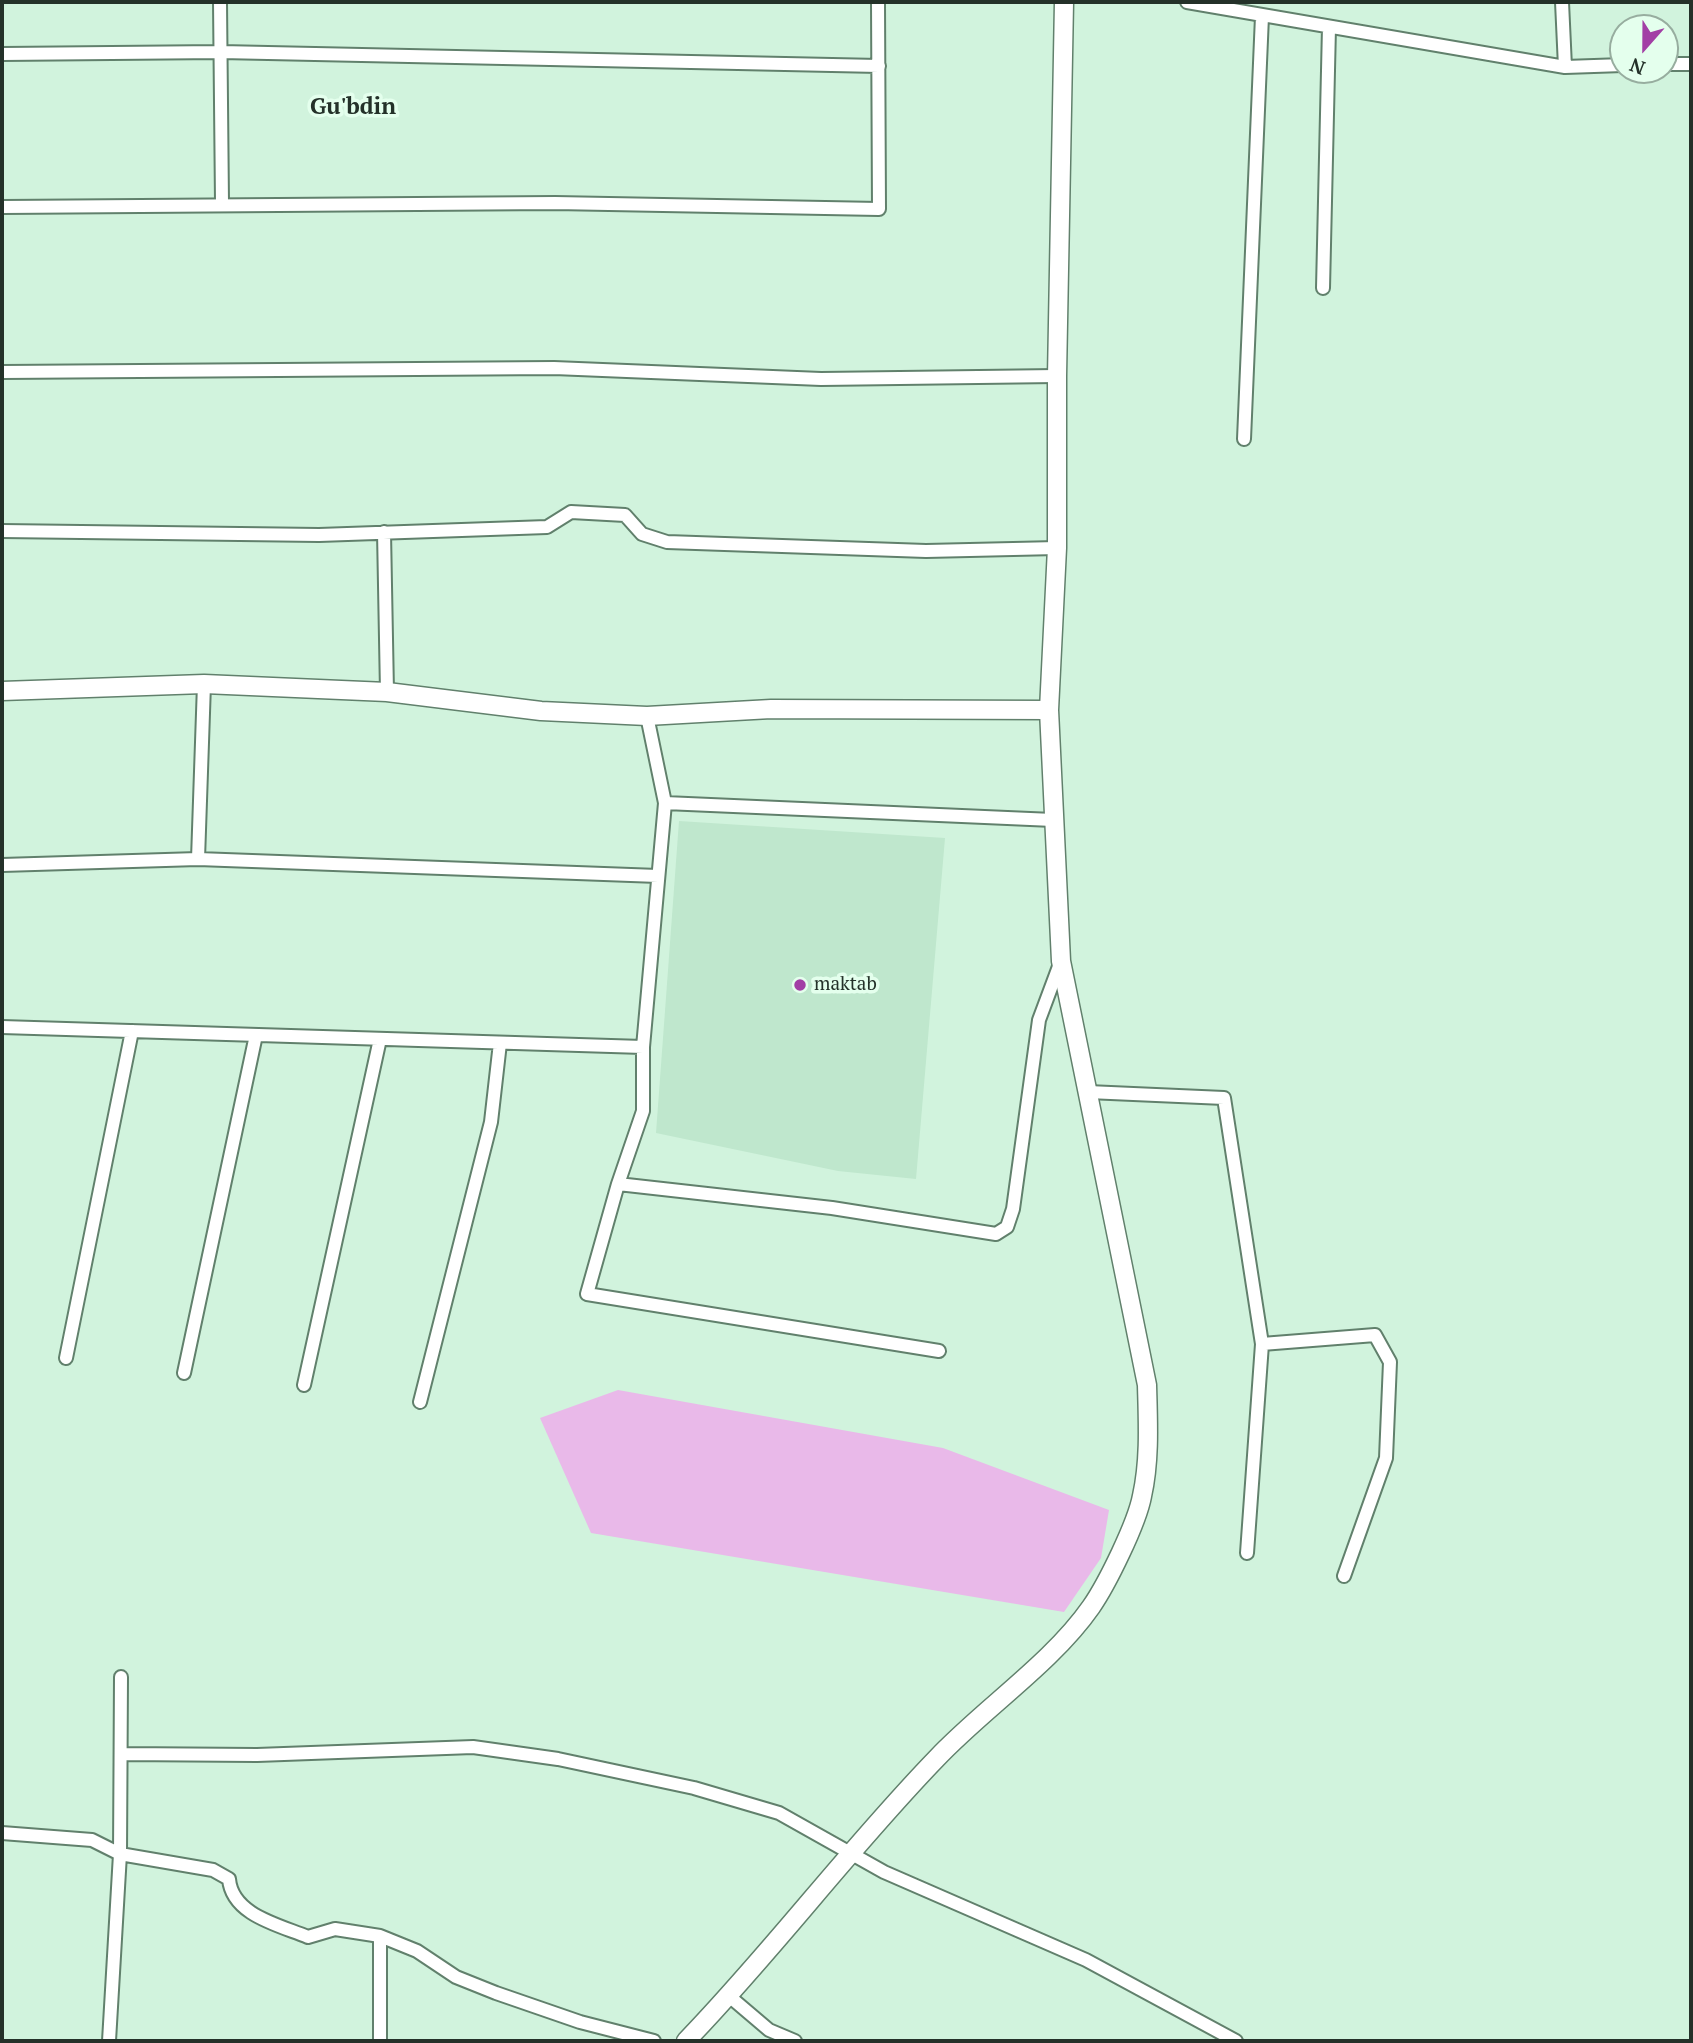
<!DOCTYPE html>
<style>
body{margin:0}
#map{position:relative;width:1693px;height:2043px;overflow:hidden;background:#d1f3dd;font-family:"PT Serif",serif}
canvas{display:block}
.frame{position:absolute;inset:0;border:4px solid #243129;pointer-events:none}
.north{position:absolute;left:1609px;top:14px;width:70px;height:70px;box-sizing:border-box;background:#e4ffed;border:2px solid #97ad9f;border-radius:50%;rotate:201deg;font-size:19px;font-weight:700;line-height:28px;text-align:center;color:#243129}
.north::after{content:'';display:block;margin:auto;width:24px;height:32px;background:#a23fa5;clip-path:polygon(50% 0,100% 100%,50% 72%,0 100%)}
</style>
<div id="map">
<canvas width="1693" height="2043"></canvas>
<div class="frame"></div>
<div class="north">N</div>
</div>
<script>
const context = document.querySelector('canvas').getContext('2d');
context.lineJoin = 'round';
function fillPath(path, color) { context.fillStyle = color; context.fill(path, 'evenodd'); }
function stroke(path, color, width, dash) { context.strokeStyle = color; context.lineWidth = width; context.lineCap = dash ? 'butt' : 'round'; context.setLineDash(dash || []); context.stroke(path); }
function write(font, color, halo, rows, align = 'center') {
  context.font = font + ' "PT Serif",serif'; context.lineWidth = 7; context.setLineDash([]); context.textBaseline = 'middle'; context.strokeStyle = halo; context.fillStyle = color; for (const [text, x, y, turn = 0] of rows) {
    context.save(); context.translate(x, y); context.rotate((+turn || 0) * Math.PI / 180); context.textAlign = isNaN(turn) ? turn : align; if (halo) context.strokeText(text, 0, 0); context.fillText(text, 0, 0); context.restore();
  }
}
const built = new Path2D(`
 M679 821 945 838 916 1179 838 1171 656 1133Z`);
const green = new Path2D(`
 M618 1390 943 1448 1109 1510 1101 1558 1064 1612 591 1533 540 1418Z`);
const street = new Path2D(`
 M220 2 222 203
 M1187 2 1565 67 1623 65
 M1562 2 1565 67
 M2 54 221 52 879 66
 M1665 64H1691
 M2 207 555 203 879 209 878 2
 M1323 288 1329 27
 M2 372 554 368 821 379 1057 376
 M1244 439 1262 16
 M2 531 319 535 547 527 571 512 625 515 642 534 667 542 926 551 1057 548
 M384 532 387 692
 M647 716 665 803 643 1047V1111L618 1184 587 1294 939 1351
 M665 803 1053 820
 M198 859 204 684
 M2 865 198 859 658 876
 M2 1027 643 1047
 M1088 1092 1224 1098 1262 1344 1247 1553
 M618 1184 832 1208 996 1234 1007 1227 1013 1209 1039 1020 1061 961
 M1262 1344 1375 1335 1390 1362 1386 1458 1344 1576
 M66 1358 132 1031
 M184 1373 256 1035
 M304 1385 380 1039
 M420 1402 491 1122 500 1043
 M121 1754 257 1755 473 1747 558 1759 694 1788 779 1813 884 1872 1086 1960 1236 2041
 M2 1833 92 1840 120 1854 213 1870 229 1879C232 1915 279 1925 308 1937L335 1929 380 1936 417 1951 456 1977 496 1993 580 2022 654 2041
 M729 1996 769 2030 795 2041
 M109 2041 120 1854 121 1677
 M380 2041V1936`);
const secondary = new Path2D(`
 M2 691 204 684 387 692 541 711 647 716 771 709 1049 710
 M686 2041C773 1951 848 1850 936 1759 983 1709 1052 1663 1091 1607 1107 1584 1137 1523 1142 1496 1150 1460 1148 1422 1147 1385L1061 961 1049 710 1057 548V376L1064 2`);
const markers = [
 [800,985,7,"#a23fa5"]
];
const poiNames = [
 ["maktab",814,985]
];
const quarterNames = [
 ["Gu'bdin",353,107]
];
fillPath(built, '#bfe7cd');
fillPath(green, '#e9b9e9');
stroke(street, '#61806c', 16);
stroke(secondary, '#61806c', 21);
stroke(street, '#fff', 12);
stroke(secondary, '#fff', 18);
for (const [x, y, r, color] of markers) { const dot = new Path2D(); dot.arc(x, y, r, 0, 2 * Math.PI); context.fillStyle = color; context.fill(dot); stroke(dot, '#e4ffed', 2.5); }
write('19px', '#243129', '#e4ffed', poiNames, 'left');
write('bold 23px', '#243129', '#e4ffed', quarterNames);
</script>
